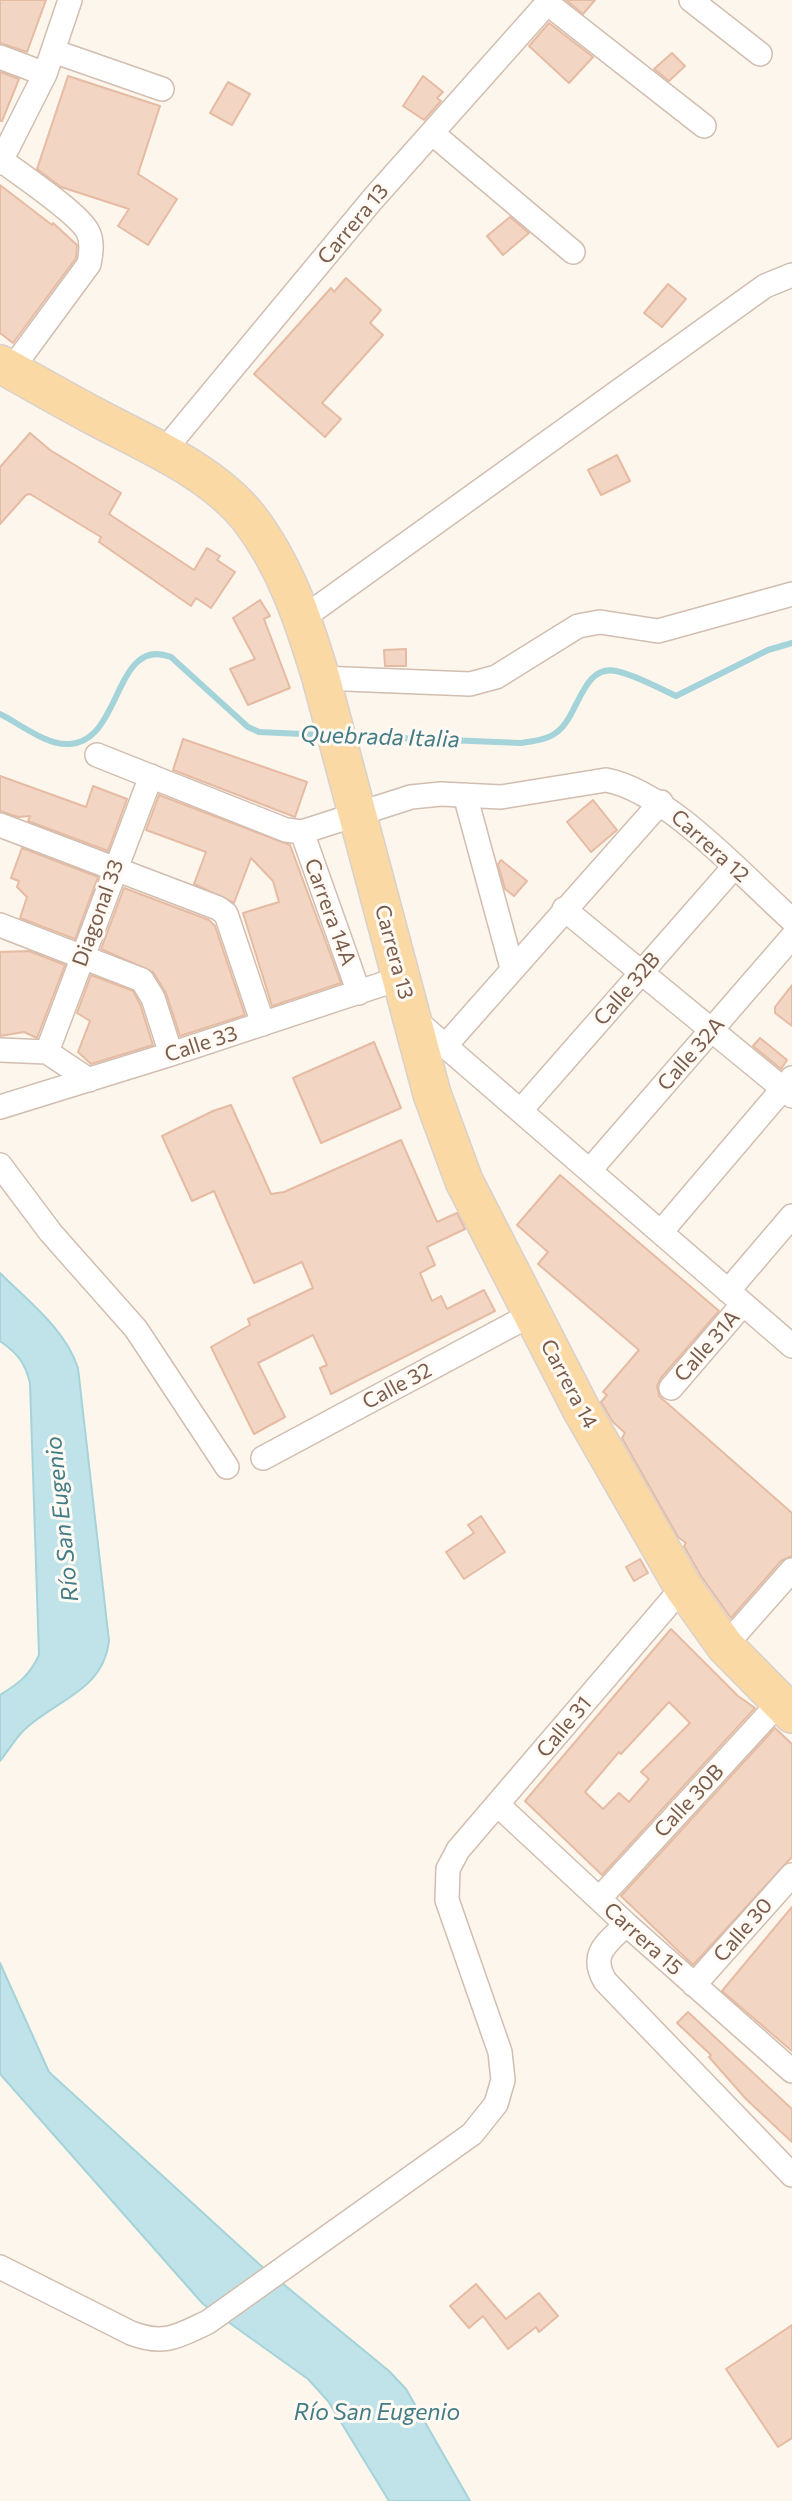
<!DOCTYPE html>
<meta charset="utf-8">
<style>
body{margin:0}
canvas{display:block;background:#fdf6ec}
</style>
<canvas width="792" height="2501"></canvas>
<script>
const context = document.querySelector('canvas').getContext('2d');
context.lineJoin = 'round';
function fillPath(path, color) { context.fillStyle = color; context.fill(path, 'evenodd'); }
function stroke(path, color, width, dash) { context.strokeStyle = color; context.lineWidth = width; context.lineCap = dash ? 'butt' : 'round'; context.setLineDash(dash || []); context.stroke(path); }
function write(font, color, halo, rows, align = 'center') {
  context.font = font + ' Commissioner,sans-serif'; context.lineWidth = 6; context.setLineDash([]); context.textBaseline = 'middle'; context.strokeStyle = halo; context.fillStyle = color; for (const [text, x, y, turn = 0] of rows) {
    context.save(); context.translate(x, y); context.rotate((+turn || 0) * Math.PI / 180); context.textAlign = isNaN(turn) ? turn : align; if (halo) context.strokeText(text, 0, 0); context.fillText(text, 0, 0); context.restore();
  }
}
const water = new Path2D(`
 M0 1273C29 1302 65 1329 78 1368L109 1641C103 1691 57 1699 24 1730 15 1739 8 1751 0 1761V1695C18 1684 30 1675 39 1655L30 1383C25 1362 17 1353 0 1341Z
 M0 1963 49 2072 259 2264 389 2371 406 2389 470 2501H389L328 2401 308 2379 203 2304 0 2074Z`);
const stream = new Path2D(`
 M0 714C20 724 46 745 68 744 123 743 113 635 171 657L248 727 259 732 324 735
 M349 736 521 743C534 741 547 740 557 732 579 716 582 664 616 671 636 675 658 688 676 696L768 650 792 643`);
const building = new Path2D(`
 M0 0H46L27 52 0 43Z
 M566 0H595L583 14Z
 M549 23 593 57 569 83 529 46Z
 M672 53 685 66 669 81 654 69Z
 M0 72 19 79 2 121H0Z
 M68 76 160 106 138 174 177 199 148 245 118 226 129 209 61 187 37 169Z
 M423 76 443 92 437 98 441 101 424 120 403 106Z
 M228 82 250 94 232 125 210 113Z
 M0 185 52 225 53 223 77 245 76 258 13 343 0 333Z
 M510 217 529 233 503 255 487 236Z
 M346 278 381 310 370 323 383 335 322 403 341 419 325 437 254 374 331 288 334 292Z
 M668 284 686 299 662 327 644 313Z
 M30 433 50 450 121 493 109 514 194 570 207 548 220 556 217 560 235 572 211 608 196 598 191 606 99 542 101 537 30 494 26 495 0 524V467Z
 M617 455 630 481 601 495 588 470Z
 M260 600 270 616 264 619 290 688 248 705 230 669 255 659 233 618Z
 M406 649V666H385L384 650Z
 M183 739 307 782 295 817 173 770Z
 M0 776 86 807 93 786 127 799 108 851 28 821 30 816 18 817 0 811Z
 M159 795 290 845 341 983 272 1006 243 913 279 902 273 881 251 858 234 903 194 884 206 852 146 830Z
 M593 800 617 830 591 852 567 822Z
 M22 848 98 877 75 939 20 918 27 897 17 887 19 881 11 878Z
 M501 860 527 881 514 896 505 889 498 864Z
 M124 888 209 920 215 926 245 1015 180 1036 166 993 153 972 101 949Z
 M29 951 65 965 37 1038 24 1032 0 1036V952Z
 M91 975 133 991 140 1004 153 1045 91 1064 78 1052 90 1021 77 1013Z
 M792 985V1026L775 1013V1007Z
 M760 1038 787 1060 781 1069 753 1046Z
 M374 1042 401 1108 321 1143 293 1078Z
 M231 1105 271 1194 284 1192 401 1140 437 1222 457 1213 465 1229 427 1247 435 1265 420 1273 432 1301 441 1296 447 1309 484 1290 495 1311 331 1394 320 1368 327 1365 313 1335 258 1363 285 1417 254 1434 211 1347 250 1325 248 1319 313 1288 302 1262 254 1283 214 1191 192 1201 162 1136 213 1111Z
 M560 1175 719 1311 660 1379 657 1386 659 1396 792 1513V1556L781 1561 731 1618 701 1576 684 1546 686 1543 678 1537 622 1438 625 1433 613 1422 601 1402 607 1395 603 1392 639 1350 538 1264 548 1252 517 1225Z
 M481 1516 505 1552 464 1579 446 1552 474 1533 468 1525Z
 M640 1559 648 1573 634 1581 626 1567Z
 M671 1629 738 1696 755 1708 602 1875 525 1801ZM669 1702 690 1723 641 1772 649 1779 629 1802 619 1793 603 1809 585 1792 619 1752 621 1754Z
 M775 1728 792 1744V1857L693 1965 621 1896Z
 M792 1907V2051L722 1991Z
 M688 2012 792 2109V2142L746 2099 709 2057 711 2055 677 2023Z
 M476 2284 506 2319 539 2293 558 2316 539 2332 536 2327 508 2349 483 2316 469 2328 450 2306Z
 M792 2325V2438L778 2447 726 2369Z`);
const minor = new Path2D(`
 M691 0 760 54
 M547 3 704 126
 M53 51 162 89
 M0 57 45 74
 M432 133 573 252
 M0 159C19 174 79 213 88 232 93 242 91 254 89 264L11 370
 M0 163 45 74 70 0
 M162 453 372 200 550 0
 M303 618 765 286 792 275
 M321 678 470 684 496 677 578 626 600 622 658 631 792 594
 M97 755 286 830 302 832 411 797 441 794 501 797 606 780C667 791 744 877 792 920
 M465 795 512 968
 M0 825 218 908 226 914 263 1024
 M302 832 359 993
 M564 909 792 1096
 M0 925 142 980 153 998 171 1054
 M413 1018 792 1346
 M446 1045 661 802
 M0 1050 47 1052 89 1080
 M47 1052 151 776
 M0 1107 171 1054 401 978
 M521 1110 734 867
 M0 1165 51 1233 136 1329 227 1467
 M590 1170 792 937
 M661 1232 792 1078
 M728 1291 792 1216
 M671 1388 743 1304
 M263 1458 532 1314
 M725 1646 792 1570
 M498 1805 626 1924 792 2071
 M599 1899 779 1703
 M626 1924C607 1944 589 1953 605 1981L792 2175
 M694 1985 792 1875
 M0 2267 131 2333C165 2346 178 2336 208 2322L472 2134 496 2104 503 2080 500 2052 447 1900 448 1869 458 1850 683 1587`);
const primary = new Path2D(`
 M0 364C31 381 62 399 94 416 146 444 212 471 249 518 286 566 304 622 321 678L432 1094 464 1181 581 1409 683 1587 725 1646 792 1714`);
const streetNames = [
 ["Carrera 13",353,224,-50],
 ["Carrera 12",710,846,42],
 ["Carrera 14A",330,912,70],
 ["Diagonal 33",98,913,-70],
 ["Carrera 13",394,952,75],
 ["Calle 32B",627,989,-49],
 ["Calle 33",201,1044,-18],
 ["Calle 32A",691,1054,-49],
 ["Calle 31A",707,1346,-49],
 ["Carrera 14",569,1384,62],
 ["Calle 32",397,1386,-28],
 ["Calle 31",564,1727,-50],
 ["Calle 30B",689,1801,-47],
 ["Calle 30",743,1930,-49],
 ["Carrera 15",643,1939,42]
];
const waterNames = [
 ["Quebrada Italia",380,737,2],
 ["Río San Eugenio",62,1519,-96],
 ["Río San Eugenio",377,2412]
];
fillPath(water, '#bfe3e8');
stroke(water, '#a5d3da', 2);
stroke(stream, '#a5d3da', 6);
fillPath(building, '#f3d5c3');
stroke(building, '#e6bba3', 2);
stroke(minor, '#d1beb0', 26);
stroke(primary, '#dad1cd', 40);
stroke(minor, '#fff', 23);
stroke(primary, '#fbd9a5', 37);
write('21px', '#7a5c4d', '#fffaf3', streetNames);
write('italic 23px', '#437c86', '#fffaf3', waterNames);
</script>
